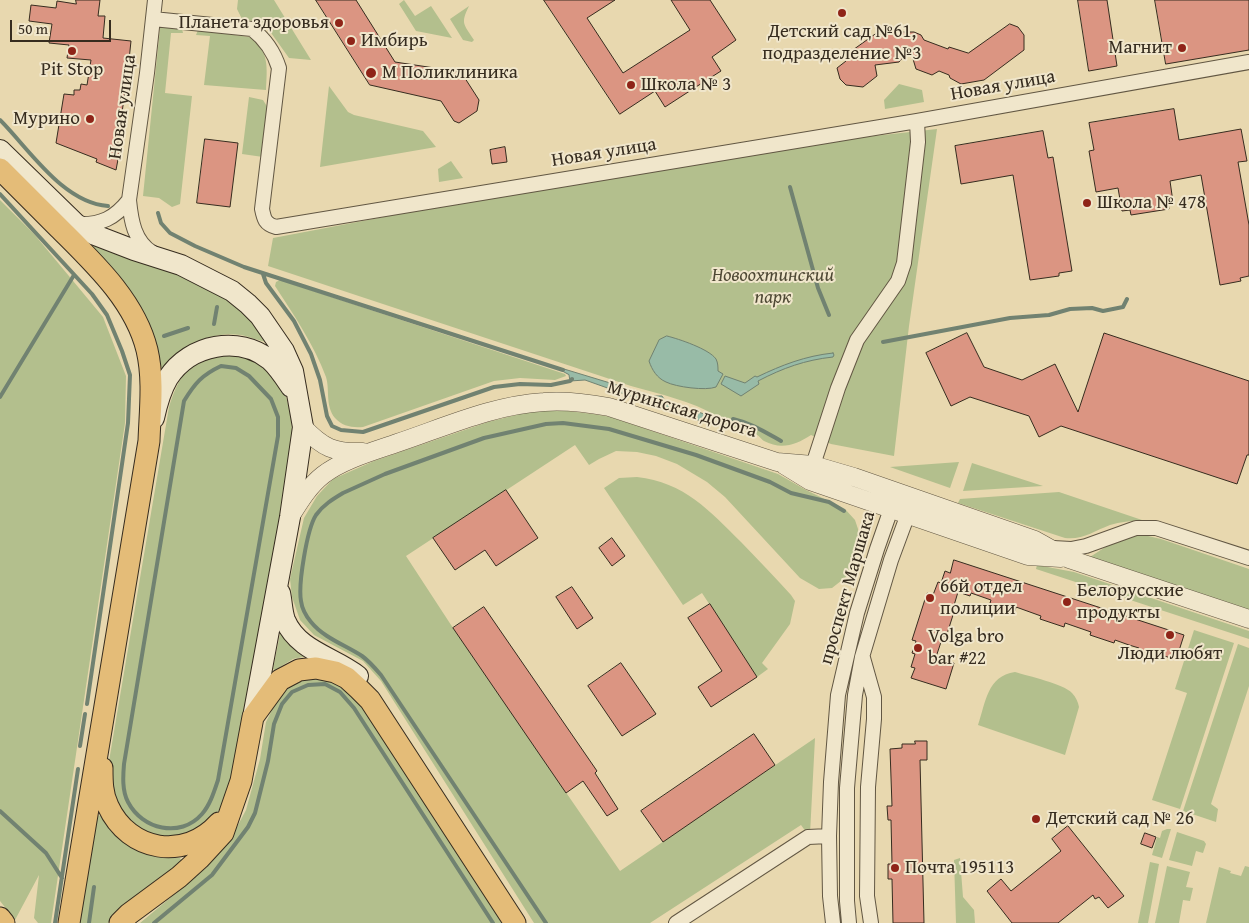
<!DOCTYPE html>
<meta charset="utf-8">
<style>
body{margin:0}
#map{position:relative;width:1249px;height:923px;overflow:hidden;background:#e8d8af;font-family:"Gentium Book Plus",serif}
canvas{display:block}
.scale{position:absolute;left:10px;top:20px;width:101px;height:22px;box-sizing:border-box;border:2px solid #362c1f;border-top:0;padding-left:6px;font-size:15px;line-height:18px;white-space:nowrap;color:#362c1f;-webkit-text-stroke:4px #f0e6cb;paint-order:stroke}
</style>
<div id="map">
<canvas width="1249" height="923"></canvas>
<div class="scale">50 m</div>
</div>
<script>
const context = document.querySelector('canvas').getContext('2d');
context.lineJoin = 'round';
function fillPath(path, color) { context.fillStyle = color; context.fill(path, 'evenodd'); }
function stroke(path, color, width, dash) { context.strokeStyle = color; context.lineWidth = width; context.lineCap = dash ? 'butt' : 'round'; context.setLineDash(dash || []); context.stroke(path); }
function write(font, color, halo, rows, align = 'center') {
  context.font = font + ' "Gentium Book Plus",serif'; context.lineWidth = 4; context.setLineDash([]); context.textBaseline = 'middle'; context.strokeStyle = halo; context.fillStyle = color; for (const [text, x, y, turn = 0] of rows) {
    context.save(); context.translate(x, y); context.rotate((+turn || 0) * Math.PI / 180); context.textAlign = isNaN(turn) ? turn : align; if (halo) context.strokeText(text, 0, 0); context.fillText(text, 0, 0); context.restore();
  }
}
const green = new Path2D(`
 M238 0H274L311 60 289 58 264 23 242 19 237 9Z
 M404 0 415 16 431 6 452 38 416 31 399 4Z
 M469 6C460 24 464 24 474 40L472 42 463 40 450 19Z
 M164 27 182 29 183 33H171L165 93 192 96 180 204 172 207 159 198 143 196 160 28Z
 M198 30 249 37C270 49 267 69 266 90L204 85 210 36 196 35Z
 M899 84 922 90 924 102 885 109 884 100Z
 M329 86 348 112 354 115 423 131 436 147 320 167Z
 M249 97 263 100 268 108 263 157 242 154Z
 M937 129 909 326 894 456 831 444 811 435C796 445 781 450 764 441 761 439 759 435 755 434 744 428 730 427 718 424L717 416C691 401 660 394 631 386L268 266 273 238 721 153Z
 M451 161 463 178 439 182 438 169Z
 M0 200 34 234 103 317 126 376 125 423 51 923H38L34 918 39 875 15 920 0 901Z
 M87 241 178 273 228 299 253 322 267 342C259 341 250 337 241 335 221 332 201 338 185 348 177 354 169 366 161 368L156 347Z
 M280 280 565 374 566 376 555 380 520 378 494 381 363 427C352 428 342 426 335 418 325 406 330 390 326 377 314 345 294 315 275 286L276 282Z
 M221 353C231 355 242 356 252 359 289 370 293 420 293 452L231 780 223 805 206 827 185 837 165 839 133 828 114 801 111 786 109 761 169 407C179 375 188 363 221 353Z
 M559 410 593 414 611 417 778 474 806 490 845 509 855 520 858 529 859 542 846 577 832 588 819 589 800 578 725 497 707 482 677 464 656 456 637 452 616 451 599 459 589 465 575 445 406 556 453 628 620 871 815 738 810 834 806 832 801 825 650 923H534L381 681 363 661 314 635 300 620 292 597 290 579 304 518 317 496 333 479 374 461 488 422 532 411Z
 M959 462 950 488 890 467Z
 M972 463 1043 486 963 491Z
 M637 477C684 482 710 511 741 542 758 560 775 577 791 595L795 601 790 624 762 663 768 669 757 677 702 593 683 605 604 488 619 478Z
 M1059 492 1142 520C1131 521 1120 522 1110 525 1094 531 1083 540 1065 538L958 503 960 499Z
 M1135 536H1148L1161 539 1249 569V610L1090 557 1110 544Z
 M1037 565 1074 572 1249 631V639L1036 569Z
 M1194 630 1234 643 1180 809 1152 800 1187 693 1175 689Z
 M283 633 303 654V657L293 659 275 670 273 669 280 634Z
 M1238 644 1249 648V686L1211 804 1218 809 1216 822 1183 811Z
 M1015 672C1028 676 1064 684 1072 693 1076 697 1078 702 1079 707L1065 755 978 725C986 702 987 676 1015 672Z
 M320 677 350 691 362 704 504 923H140L206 868 229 842 246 810 260 759 266 722 277 700 288 687 305 678Z
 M97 815 101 816C121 847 143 858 180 858L182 861 123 908 108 923H77Z
 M1167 829H1171L1162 858 1152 855 1157 837 1160 838 1162 831Z
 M1177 832 1204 841 1206 844 1203 853 1196 851 1192 866 1169 860Z
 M960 858 963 897 974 910 975 923H956L954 860Z
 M1150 862 1159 864 1148 923H1138Z
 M1167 866 1190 872 1186 887 1193 888 1190 901 1183 900 1179 923H1155Z
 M1245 866 1249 867V923H1206L1219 867 1231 871 1230 873 1241 876Z`);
const water = new Path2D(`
 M667 336C679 339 709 349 716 359 718 363 718 367 718 371L723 374 716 387C706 391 676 387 666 382 657 378 652 370 649 361L659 340Z
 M833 353 834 355 833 357C805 360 783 368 758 381L759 384 741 396 721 384 725 376 745 383 755 376 757 377C782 365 805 356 833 353Z
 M559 369H564L653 396H662L666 402 714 417 715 419 713 423 709 424 585 380 570 381 569 375Z`);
const stream = new Path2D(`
 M0 120C29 149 63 203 108 206
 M790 187 818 288 829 315
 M0 194 92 294 107 315 122 351 130 375 128 423 87 704
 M158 213 161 223 170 233 195 246 244 267 563 370
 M263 274 266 283 294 321 311 354 320 380 327 416 332 426 341 430 363 432 494 387 520 384 551 385 570 381 572 379
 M214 324 217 307
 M164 336 188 328
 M883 342 1010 318 1049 315 1070 309 1092 308 1103 311 1123 307 1127 299
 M221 366 236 368 249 376 271 399 278 417V436L218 780C214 792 210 805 202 814 180 839 142 829 128 802 122 791 123 776 124 764L184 401C195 383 202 375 221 366Z
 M0 397 74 275
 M733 419C751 423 765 432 781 441
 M80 746 85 714
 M0 811 46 853 62 878
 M55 923 78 769
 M89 923 94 887
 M154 923 212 875 248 827 255 813 268 761 274 724 282 704 292 692 308 685 325 684 340 692 354 708 493 923
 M546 923 381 675C375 668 369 661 362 656 345 645 324 638 311 622 306 616 302 609 301 601 298 584 307 529 316 515 323 505 333 499 343 493L385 474 484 438 546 424 563 423 609 429 696 455 770 482 791 493 829 502 844 511`);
const building = new Path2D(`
 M76 0H100L98 16H105L103 38 131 41 127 79 129 80 127 91H125L117 149H120L116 170 96 162 97 159 56 143 64 94 74 95V90H80L81 84 87 85 91 60 67 58 69 45 49 43 52 24 29 21 31 5 56 8 57 1 76 4Z
 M316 0H356L395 62 461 72 479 100 477 111 459 123 454 121 441 101 370 85Z
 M544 0H615L587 18 623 73 690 30 671 0H710L736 40 712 57 721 71 699 85 665 107 655 91 620 114Z
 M1078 0H1107L1117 66 1089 71Z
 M1155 0H1249V50L1166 64Z
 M1010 24 1018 27 1024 35V50L984 80 961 84 950 78 949 75 939 71 932 75 916 69 910 49 899 62 875 65 877 76 863 87 846 85 840 79 837 68 846 61 843 57 878 32H914L921 35 924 40 948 49 949 47 968 53Z
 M1174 109 1179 140 1241 129 1247 161 1238 162 1249 225V276L1240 278 1241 281 1220 285 1201 175 1170 181 1173 202 1168 203 1169 209 1131 215 1130 210 1122 211 1118 188 1096 192 1089 151 1094 150 1089 123Z
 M1043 131 1048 158 1053 157 1072 271 1059 273V276L1030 280 1013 175 961 184 955 146Z
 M205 139 238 143 230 207 197 203Z
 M505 147 507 162 492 164 490 150Z
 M967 333 984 367 1022 380 1055 364 1078 412 1104 333 1249 381V455H1247L1237 484 1061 426 1039 437 1029 416 970 397 951 406 926 353Z
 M506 490 538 538 496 566 485 550 455 570 433 538Z
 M612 538 625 556 612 566 599 548Z
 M954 560 1184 635 1177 657 1171 655V658L1164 656 1163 659 1138 651 1139 648 1129 645 1115 640 1114 643 1090 635 1091 632 1065 623 1064 627 1040 619 1041 616 1016 607 1015 611 990 603 991 600 971 593 970 596 958 592 952 612H954L946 637 943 636 936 657 954 663 946 689 911 678 915 668 911 667 915 654 912 653 916 641 912 640 927 593 933 595 938 582 941 583 945 571 950 573Z
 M572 587 593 618 577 629 556 597Z
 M710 604 757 677 711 707 698 687 722 671 688 618Z
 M484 607 597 771 595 773 618 809 607 816 583 781 566 793 453 628Z
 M621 663 656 714 622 736 588 686Z
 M754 734 775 765 663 842 641 811Z
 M915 741H927V760H920L924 923H893L892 879H888V864H892L891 820H888L887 806H892L890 749 902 748V744H915Z
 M1068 826 1124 896 1108 908 1099 897 1095 899 1093 895 1058 923H1012L987 891 1001 879 1011 891 1061 851 1052 839Z
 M1145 833 1156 837 1152 848 1141 844Z`);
const minor = new Path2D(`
 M153 19 252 29C265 39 274 52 279 68L262 209C264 219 265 224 276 227L917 121 1249 62
 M78 224C101 225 115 218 129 200
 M153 253C134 242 131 220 129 200L147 73 155 0
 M813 465 838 388 857 340 898 281 904 263 918 142 917 121
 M1053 548 1071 549 1086 546 1136 528H1156L1249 558
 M863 658 874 697V719L868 787 867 896 871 923
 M676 923 808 837 829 836
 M833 923 830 896 829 836 831 782 838 695 857 613 877 549 891 509 905 495
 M849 923 847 901V788L855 695 862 657 891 560 908 514 906 505`);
const tertiary = new Path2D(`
 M303 427C323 448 334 453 363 452
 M784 465 810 481 1028 556 1061 558
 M290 517C300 501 309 486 323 475 342 460 374 451 397 443 445 427 493 405 544 402 566 400 587 403 609 407L777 462 813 465 854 477 1035 540 1069 559 1249 619`);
const secondary = new Path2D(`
 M0 150 76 224 95 235 134 250 181 265 232 291 248 304 260 316 284 351 293 371 303 427 290 517 253 717
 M154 418C157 404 161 390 168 378 190 344 239 335 270 360 278 367 285 378 291 387
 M280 593C282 602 282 612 285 620 298 651 334 657 358 676`);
const primary = new Path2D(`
 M0 169C20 189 40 209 59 228 94 263 135 301 147 350 154 380 150 411 149 441L69 923
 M102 768C102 781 102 794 108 806 129 852 185 861 219 823
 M0 918 4 923
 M120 923 129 914 179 877 200 858 223 833 241 781 253 717 280 680 299 670 316 668 335 672 347 678 359 689 370 700 515 923`);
const markers = [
 [842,13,5,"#8f2418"],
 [339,23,5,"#8f2418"],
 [351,41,5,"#8f2418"],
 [1182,48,5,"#8f2418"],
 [72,51,5,"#8f2418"],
 [371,73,6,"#8f2418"],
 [631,85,5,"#8f2418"],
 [90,119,5,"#8f2418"],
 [1087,203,5,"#8f2418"],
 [930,598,5,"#8f2418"],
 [1067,602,5,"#8f2418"],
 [1170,635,5,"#8f2418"],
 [918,648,5,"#8f2418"],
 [1036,819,5,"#8f2418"],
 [895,868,5,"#8f2418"]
];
const poiNames = [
 ["Планета здоровья",329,23,"right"],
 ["Детский сад №61,",842,32,"center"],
 ["подразделение №3",842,54,"center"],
 ["Имбирь",361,41],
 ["Магнит",1172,48,"right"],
 ["Pit Stop",72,70,"center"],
 ["М Поликлиника",382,73],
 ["Школа № 3",641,85],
 ["Мурино",80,119,"right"],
 ["Школа № 478",1097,203],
 ["66й отдел",940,587],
 ["полиции",940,609],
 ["Белорусские",1077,591],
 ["продукты",1077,613],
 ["Volga bro",928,637],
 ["bar #22",928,659],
 ["Люди любят",1170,654,"center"],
 ["Детский сад № 26",1046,819],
 ["Почта 195113",905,868]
];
const streetNames = [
 ["Новая улица",1003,86,-10],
 ["Новая улица",123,107,-82],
 ["Новая улица",604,153,-9],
 ["Муринская дорога",682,410,17],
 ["проспект Маршака",848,588,-74]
];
const parkNames = [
 ["Новоохтинский",773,276],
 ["парк",773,298]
];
fillPath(green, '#b3bf8d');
fillPath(water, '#98bba7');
stroke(water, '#718271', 1);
stroke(stream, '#718271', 4);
fillPath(building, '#db9582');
stroke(building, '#362c1f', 1);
stroke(minor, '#625743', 16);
stroke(tertiary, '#625743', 19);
stroke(secondary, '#362c1f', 22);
stroke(primary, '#362c1f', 23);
stroke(minor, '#f0e6cb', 14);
stroke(tertiary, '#f0e6cb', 18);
stroke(secondary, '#f0e6cb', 20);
stroke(primary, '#e4bc78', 21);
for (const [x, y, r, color] of markers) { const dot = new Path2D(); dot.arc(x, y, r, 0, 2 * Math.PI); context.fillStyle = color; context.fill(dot); stroke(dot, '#f0e6cb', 2); }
write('19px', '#362c1f', '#f0e6cb', poiNames, 'left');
write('19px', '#362c1f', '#f0e6cb', streetNames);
write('italic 19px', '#4f4935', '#f0e6cb', parkNames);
</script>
